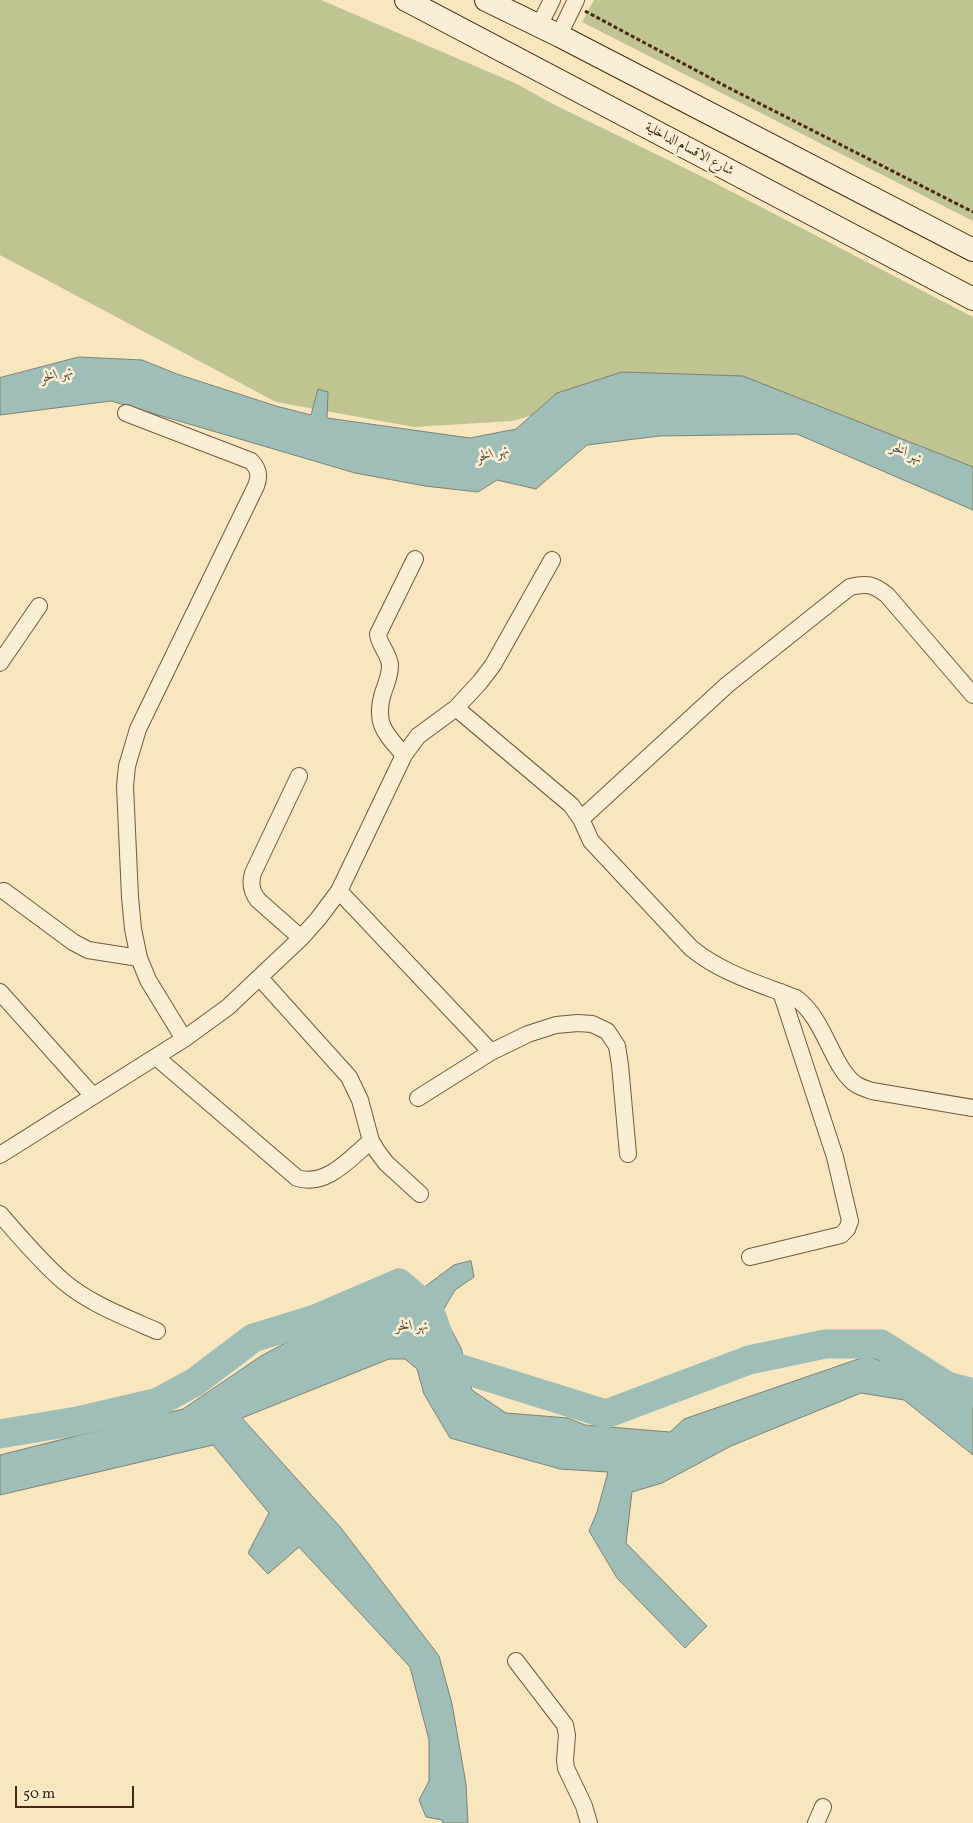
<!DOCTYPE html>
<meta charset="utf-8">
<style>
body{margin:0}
#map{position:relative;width:973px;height:1823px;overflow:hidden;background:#f8e6bf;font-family:Vollkorn,serif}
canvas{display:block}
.scale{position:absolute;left:15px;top:1786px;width:119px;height:22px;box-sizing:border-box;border:2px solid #482911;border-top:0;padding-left:6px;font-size:15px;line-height:18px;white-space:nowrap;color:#482911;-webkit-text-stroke:4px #faefd5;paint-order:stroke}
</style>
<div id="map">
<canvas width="973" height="1823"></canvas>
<div class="scale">50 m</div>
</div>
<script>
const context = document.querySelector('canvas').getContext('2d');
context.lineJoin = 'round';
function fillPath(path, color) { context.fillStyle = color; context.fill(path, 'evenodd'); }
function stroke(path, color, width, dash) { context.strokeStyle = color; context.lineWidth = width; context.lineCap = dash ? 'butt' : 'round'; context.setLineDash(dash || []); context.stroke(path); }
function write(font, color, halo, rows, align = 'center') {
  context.font = font + ' Vollkorn,Amiri,serif'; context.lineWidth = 5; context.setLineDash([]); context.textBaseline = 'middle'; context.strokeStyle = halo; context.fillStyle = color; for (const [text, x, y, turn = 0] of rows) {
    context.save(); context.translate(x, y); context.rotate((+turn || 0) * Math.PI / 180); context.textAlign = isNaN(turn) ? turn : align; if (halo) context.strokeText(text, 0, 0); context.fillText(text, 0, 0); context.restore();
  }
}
const green = new Path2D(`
 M0 0H321L517 84 551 103 709 180 973 317V475L663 378 512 421 414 427 276 402 0 255Z
 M594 0H973V221L582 22Z`);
const water = new Path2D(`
 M79 357 142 360 177 374 276 406 311 415 318 389 328 392 327 418 470 438 516 429 557 393 622 372 743 376 973 467V510L797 434 659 436 587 445 536 489 497 480 478 492 425 486 355 473 111 401 0 415V378Z
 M471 1261 474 1277 455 1290 442 1312 461 1348 472 1390 506 1413 568 1418 585 1425 670 1432 684 1419 867 1356 902 1368 973 1402V1455L904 1400 861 1393 731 1446 662 1483 632 1492 626 1543 707 1626 685 1648 617 1578 589 1531 597 1512 608 1472 560 1469 450 1438 424 1394 417 1369 405 1359H389L242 1418 341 1528 439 1656 452 1704 466 1784 468 1823H443L442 1820 426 1817 419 1800 429 1781V1740L410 1667 299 1547 268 1574 248 1553 269 1513 213 1445 0 1495V1455L183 1409 261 1356 306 1332 423 1288 454 1265Z`);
const river = new Path2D(`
 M0 1434 77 1421 158 1402 195 1382 253 1338 315 1319 399 1283 429 1309 449 1365 606 1414 749 1360 825 1344H881L947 1386 973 1393`);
const path = new Path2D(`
 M585 11 729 88 973 212`);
const street = new Path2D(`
 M539 26 552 0
 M559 35 576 0
 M126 413 251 461C259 469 260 476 256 486L138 729 127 766 125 786 130 897 133 929 139 958 148 980 184 1039
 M0 663 39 606
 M456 708 571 805 581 819 591 841 691 948C721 973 760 984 796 998 826 1020 832 1069 857 1085 862 1088 867 1089 872 1091L973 1108
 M404 755C385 733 374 724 383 693 386 685 390 675 390 666 390 654 379 646 378 634L415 559
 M299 776 253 873C250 883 251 891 258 900L301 938
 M581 819 727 685 850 587C867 583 873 584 887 595L973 695
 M4 891 73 942 88 950 139 958
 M339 891 491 1052
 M260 978 349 1077 360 1100 371 1141 377 1151 386 1163 420 1194
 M0 992 93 1096
 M156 1057 297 1178C327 1187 349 1159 371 1141
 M418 1098 491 1052 528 1034 556 1025 578 1023 592 1024 607 1031 617 1046 620 1065 628 1154
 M0 1155 184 1039 228 1007 301 938 318 919 339 891 404 755 418 736 456 708 480 682 493 665 552 560
 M0 1214C20 1237 40 1261 63 1281 90 1304 125 1317 157 1331
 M750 1257 841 1235 847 1229 850 1221 835 1157 781 992
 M516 1661 565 1725 567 1735 565 1760 566 1768 584 1806 589 1823
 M816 1823 823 1807`);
const secondary = new Path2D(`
 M406 0 973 299
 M486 0 560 36 973 250`);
const streetNames = [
 ["شارع الاقسام الداخلية",689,150,28]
];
const waterNames = [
 ["نهر الخر",57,376,-12],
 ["نهر الخر",906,454,25],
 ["نهر الخر",493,455,-14],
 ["نهر الخر",412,1327]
];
fillPath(green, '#bfc491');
fillPath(water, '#9fbeb8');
stroke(water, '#7c8275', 1);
stroke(river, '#9fbeb8', 29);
stroke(street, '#74583c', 18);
stroke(secondary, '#482911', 24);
stroke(path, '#482911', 3, [4, 2.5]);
stroke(street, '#faefd5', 16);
stroke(secondary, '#faefd5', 22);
write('14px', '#482911', '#faefd5', streetNames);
write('italic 15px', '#5e4e3b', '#faefd5', waterNames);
</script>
